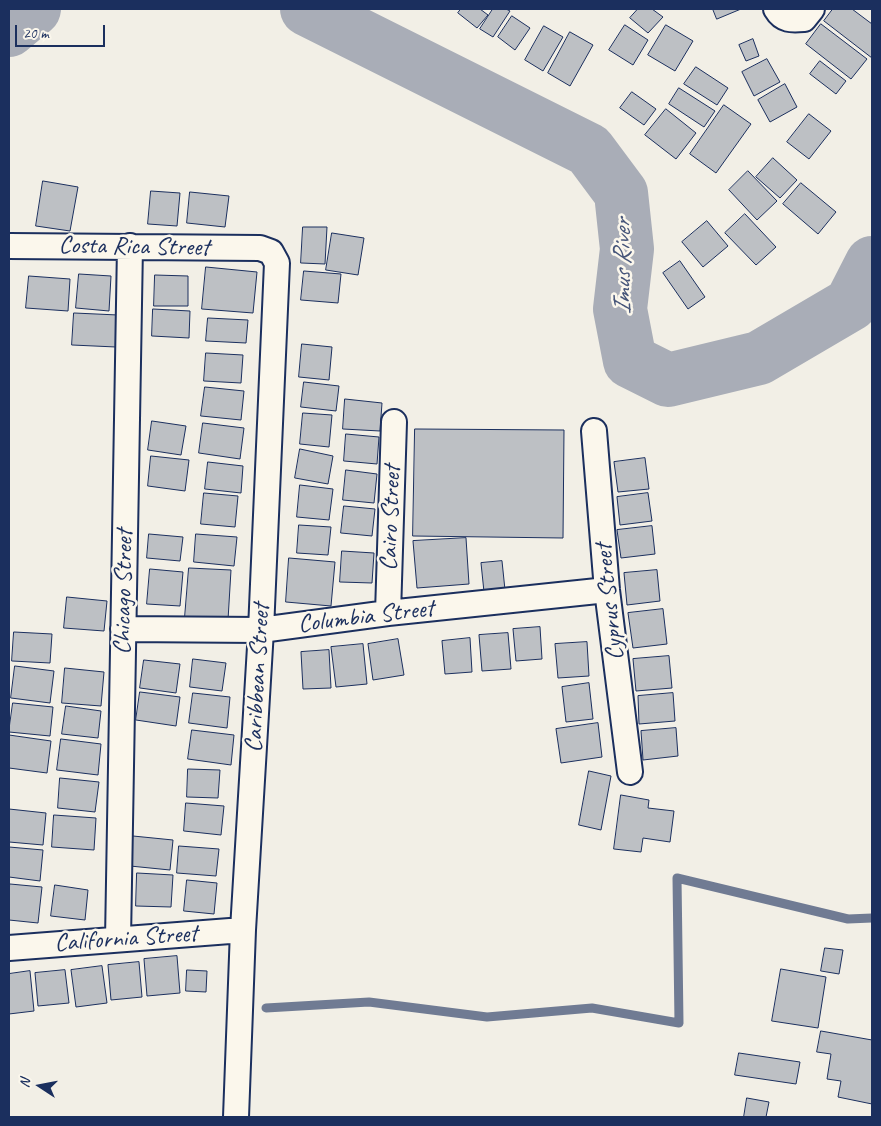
<!DOCTYPE html>
<style>
body{margin:0}
#map{position:relative;width:881px;height:1126px;overflow:hidden;background:#f2efe6;font-family:Caveat,sans-serif}
canvas{display:block}
.frame{position:absolute;inset:0;border:10px solid #1b2f5e;pointer-events:none}
.north{position:absolute;left:15px;top:1061px;width:50px;height:50px;-webkit-text-stroke:4px #fbf7ec;paint-order:stroke;rotate:281deg;font-size:14px;font-weight:700;line-height:20px;text-align:center;color:#1b2f5e}
.north::after{content:'';display:block;margin:auto;width:18px;height:22px;background:#1b2f5e;clip-path:polygon(50% 0,100% 100%,50% 72%,0 100%)}
.scale{position:absolute;left:15px;top:25px;width:90px;height:22px;box-sizing:border-box;border:2px solid #1b2f5e;border-top:0;padding-left:6px;font-size:15px;line-height:18px;white-space:nowrap;color:#1b2f5e;-webkit-text-stroke:4px #fbf7ec;paint-order:stroke}
</style>
<div id="map">
<canvas width="881" height="1126"></canvas>
<div class="frame"></div>
<div class="north">N</div>
<div class="scale">20 m</div>
</div>
<script>
const context = document.querySelector('canvas').getContext('2d');
context.lineJoin = 'round';
function stroke(path, color, width, dash) { context.strokeStyle = color; context.lineWidth = width; context.lineCap = dash ? 'butt' : 'round'; context.setLineDash(dash || []); context.stroke(path); }
function fillPath(path, color) { context.fillStyle = color; context.fill(path, 'evenodd'); }
function write(font, color, halo, rows, align = 'center') {
  context.font = font + ' Caveat,sans-serif'; context.lineWidth = 5; context.setLineDash([]); context.textBaseline = 'middle'; context.strokeStyle = halo; context.fillStyle = color; for (const [text, x, y, turn = 0] of rows) {
    context.save(); context.translate(x, y); context.rotate((+turn || 0) * Math.PI / 180); context.textAlign = isNaN(turn) ? turn : align; if (halo) context.strokeText(text, 0, 0); context.fillText(text, 0, 0); context.restore();
  }
}
const stream = new Path2D(`
 M266 1008 369 1002 487 1017 592 1008 679 1023 677 878 848 919 872 918`);
const river = new Path2D(`
 M307 9 589 150 621 193 627 249 620 309 630 361 668 380 759 358 851 304 872 263
 M9 30 34 9`);
const building = new Path2D(`
 M461 9H480L488 15 477 28 458 13Z
 M493 9H506L510 11 493 37 480 29Z
 M638 9H652L663 17 648 33 630 18Z
 M713 9H741L717 19Z
 M833 9H852L872 24V58L824 21Z
 M512 16 530 28 515 50 498 37Z
 M821 24 867 59 851 79 806 44Z
 M625 25 648 40 633 65 609 50Z
 M666 25 693 41 675 71 648 55Z
 M544 26 563 37 543 71 525 60Z
 M570 32 593 45 570 86 548 73Z
 M753 39 759 56 746 61 739 45Z
 M767 59 780 82 754 96 742 72Z
 M820 61 846 81 836 94 810 74Z
 M696 67 728 88 717 105 684 84Z
 M785 84 797 107 770 122 758 100Z
 M679 88 715 111 704 127 669 104Z
 M632 92 656 109 644 125 620 108Z
 M724 105 751 124 716 173 690 154Z
 M666 109 696 133 676 159 645 135Z
 M809 114 831 131 809 159 787 142Z
 M773 158 797 180 780 198 756 177Z
 M748 171 777 201 757 220 729 190Z
 M43 181 78 187 70 231 36 226Z
 M801 183 836 212 818 234 783 204Z
 M151 191 180 193 177 226 148 224Z
 M190 192 229 196 225 227 187 223Z
 M745 214 776 247 756 265 725 233Z
 M707 221 728 246 703 267 682 242Z
 M303 227H327L325 264 301 263Z
 M332 233 364 238 358 275 326 270Z
 M680 261 705 297 688 309 663 273Z
 M206 267 257 272 253 313 202 309Z
 M304 271 341 274 338 303 301 300Z
 M79 274 111 276 109 311 76 308Z
 M155 275 188 276V306H154Z
 M29 276 70 279 68 311 26 308Z
 M153 309 190 311 189 338 152 336Z
 M74 313 118 315 116 347 72 345Z
 M208 318 248 320 246 343 206 341Z
 M302 344 332 347 329 380 299 377Z
 M206 353 243 355 241 383 204 381Z
 M304 382 339 386 336 411 301 407Z
 M205 387 244 391 241 420 201 416Z
 M345 399 382 403 380 431 343 429Z
 M303 413 332 415 329 447 300 444Z
 M152 421 186 426 181 455 148 450Z
 M203 423 244 428 240 459 199 453Z
 M415 429 564 430 563 538 413 536Z
 M346 434 379 437 377 464 344 461Z
 M300 449 333 456 328 484 295 478Z
 M151 456 189 460 185 491 148 486Z
 M645 458 649 489 618 492 614 462Z
 M208 462 243 466 241 493 205 489Z
 M346 470 377 474 374 503 343 500Z
 M300 485 333 489 329 520 297 517Z
 M204 493 238 496 235 527 201 524Z
 M648 493 652 521 620 525 617 497Z
 M344 506 375 509 372 536 341 533Z
 M299 525 331 527 328 555 297 553Z
 M652 526 655 554 621 558 617 530Z
 M149 534 183 537 180 561 147 558Z
 M196 534 237 537 234 566 194 562Z
 M466 538 469 584 417 588 413 541Z
 M342 551 374 553 372 583 340 582Z
 M289 558 335 562 331 606 286 602Z
 M502 561 505 590 484 592 481 563Z
 M189 568 231 570 228 620 185 617Z
 M150 569 183 572 180 606 147 604Z
 M657 570 660 601 627 605 624 573Z
 M67 597 107 601 104 631 64 628Z
 M663 609 667 644 633 648 628 613Z
 M540 627 542 659 516 661 513 629Z
 M14 632 52 634 50 663 12 661Z
 M508 633 511 669 482 671 479 635Z
 M470 638 472 672 445 674 442 641Z
 M398 639 404 675 373 680 368 644Z
 M587 642 589 676 558 678 555 644Z
 M363 644 367 684 336 687 331 647Z
 M329 650 331 688 303 689 301 652Z
 M669 656 672 688 636 691 633 659Z
 M193 659 226 663 222 691 190 687Z
 M144 660 180 664 176 693 140 688Z
 M15 666 54 671 50 703 11 698Z
 M65 668 104 672 101 706 62 703Z
 M589 683 593 719 566 722 562 687Z
 M140 692 180 697 176 726 136 720Z
 M193 693 230 697 227 728 189 723Z
 M673 693 675 721 639 724 638 696Z
 M13 703 53 707 50 736 9 732Z
 M66 706 101 711 98 738 62 734Z
 M598 723 602 757 561 763 556 729Z
 M676 728 678 756 643 760 641 731Z
 M192 730 234 735 231 765 188 759Z
 M9 735 51 741 47 773 9 768Z
 M61 739 101 744 98 775 57 770Z
 M188 769 220 770 218 798 187 797Z
 M589 771 611 776 601 830 579 825Z
 M60 778 99 782 95 812 58 808Z
 M621 795 649 800 648 808 674 811 670 842 643 838 641 852 614 849Z
 M186 803 224 806 221 835 184 831Z
 M9 809 46 813 43 845 9 842Z
 M54 815 96 818 94 850 52 847Z
 M133 836 173 840 170 870 130 866Z
 M179 846 219 849 216 876 177 873Z
 M9 847 43 850 40 881 9 877Z
 M137 873 173 875 171 907 136 906Z
 M187 880 217 883 214 914 184 911Z
 M10 884 42 887 38 923 9 920Z
 M55 885 88 890 85 920 51 916Z
 M825 948 843 950 839 974 821 971Z
 M177 956 180 993 147 996 144 959Z
 M139 962 142 997 111 1000 108 965Z
 M102 966 107 1003 76 1007 71 970Z
 M781 969 826 977 818 1028 772 1021Z
 M65 970 69 1003 38 1006 35 973Z
 M187 970 207 971 206 992 186 991Z
 M30 971 34 1011 9 1014V974Z
 M821 1031 872 1040V1104L838 1097 841 1081 827 1079 831 1054 817 1052Z
 M739 1053 800 1062 796 1084 735 1075Z
 M747 1098 769 1102 766 1117H744Z`);
const street = new Path2D(`
 M776 9C783 21 792 20 804 19L812 9
 M9 246 260 248 271 252 277 263 261 630 243 930 236 1117
 M594 431 607 590 630 772
 M388 613 394 422
 M123 629 261 630 388 613 607 590
 M118 939 130 246
 M9 948 243 930`);
const streetNames = [
 ["Costa Rica Street",134,247,1],
 ["Cairo Street",391,518,-88],
 ["Chicago Street",124,592,-89],
 ["Cyprus Street",610,602,-96],
 ["Columbia Street",366,617,-7],
 ["Caribbean Street",258,678,-87],
 ["California Street",126,939,-4]
];
const waterNames = [
 ["Imus River",623,267,-90]
];
stroke(stream, '#707b93', 9);
stroke(river, '#a9adb7', 54);
fillPath(building, '#bdc0c4');
stroke(building, '#1b2f5e', 1);
stroke(street, '#1b2f5e', 28);
stroke(street, '#fbf7ec', 24);
write('25px', '#1b2f5e', '#fbf7ec', streetNames);
write('italic 26px', '#465579', '#fbf7ec', waterNames);
</script>
